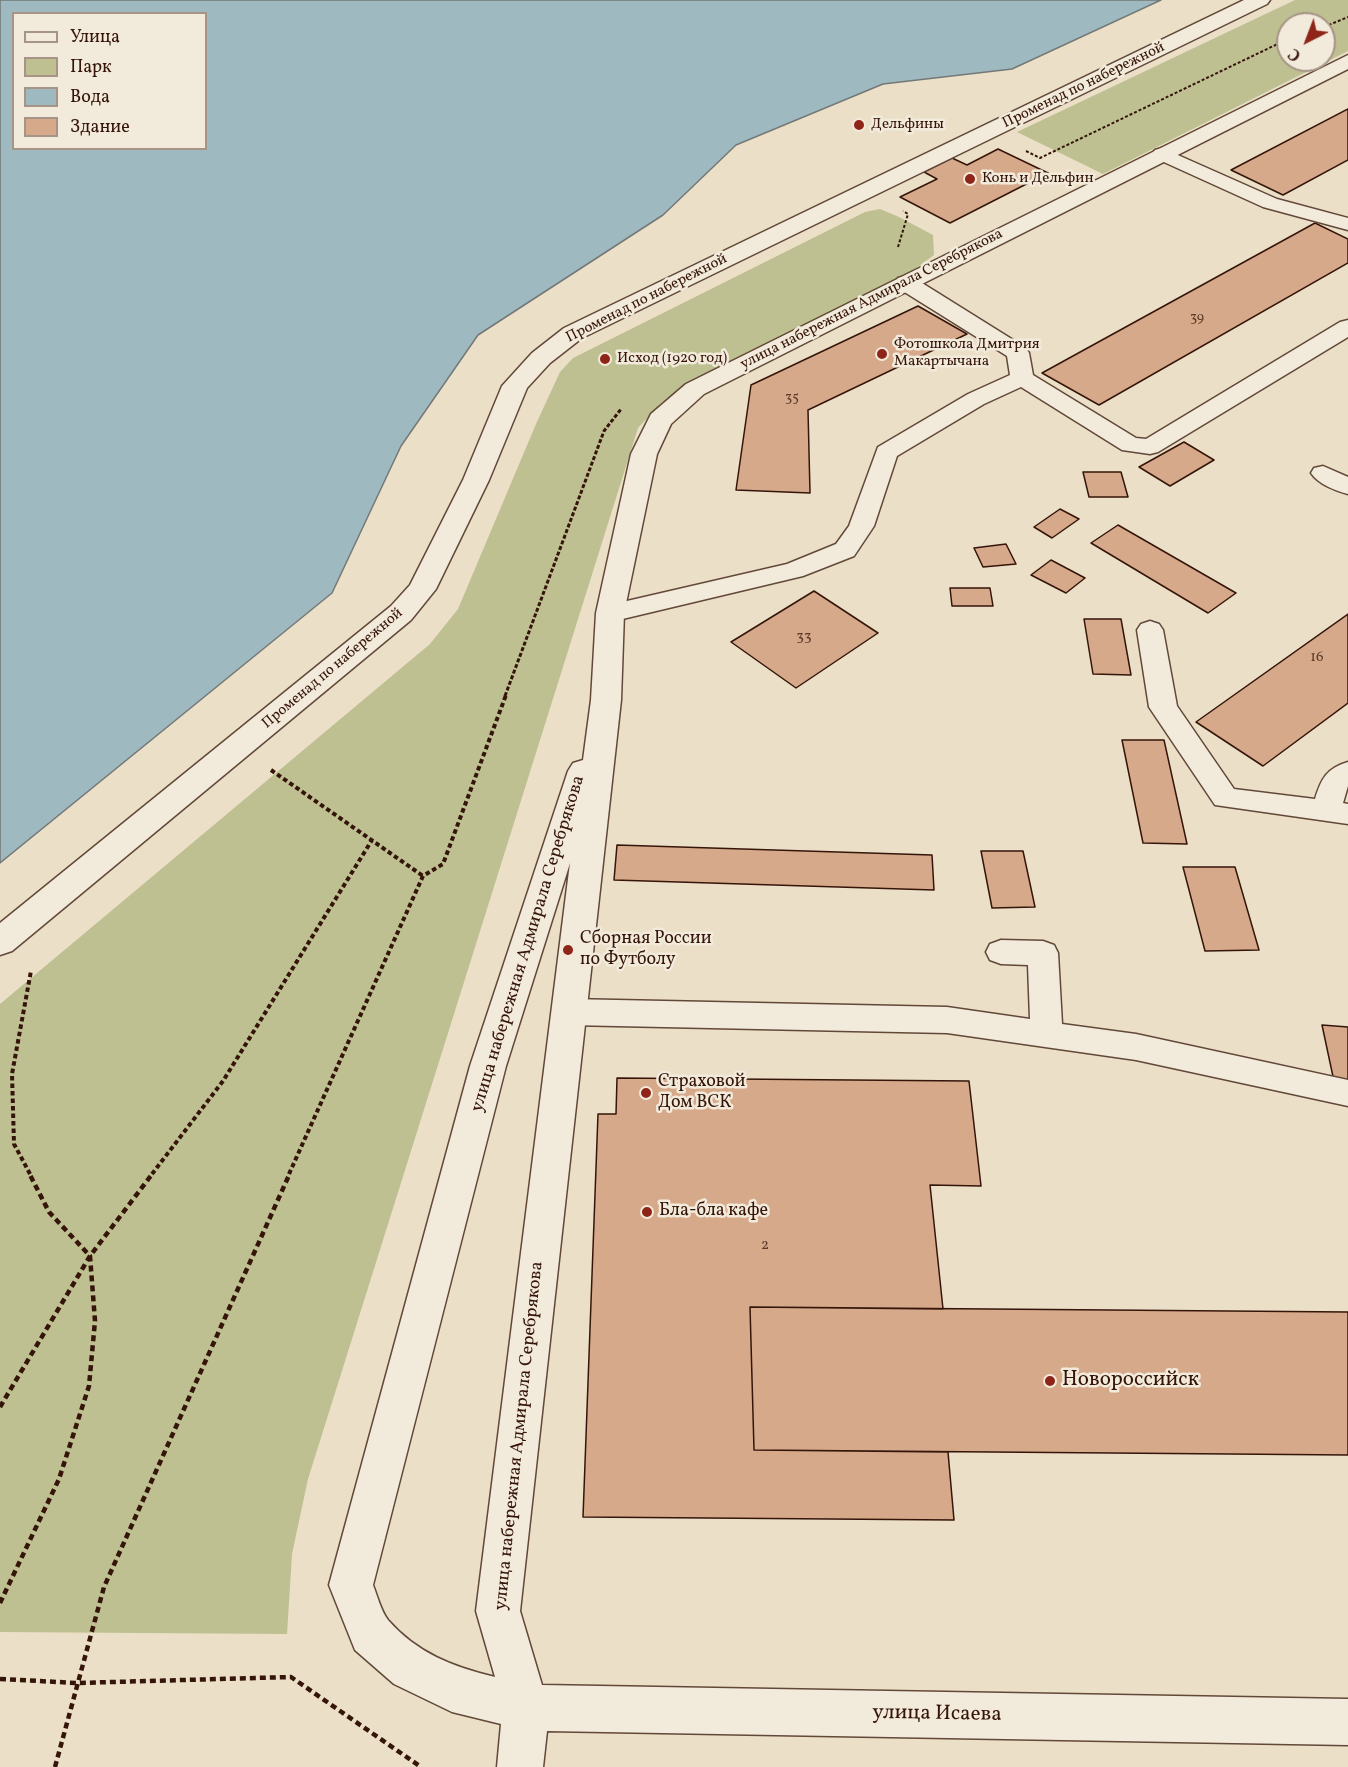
<!DOCTYPE html>
<meta charset="utf-8">
<style>
body{margin:0}
#map{position:relative;width:1348px;height:1767px;overflow:hidden;background:#ebdfc7;font-family:Vollkorn,serif}
canvas{display:block}
.legend{position:absolute;left:12px;top:12px;width:195px;height:138px;box-sizing:border-box;background:#f2eadb;border:2px solid #a69587;margin:0;padding:8px 10px;list-style:none;font-size:18px;color:#351509}
.legend li{display:flex;align-items:center;gap:12px;height:30px}
.legend b{width:30px;border:2px solid #a69587}
.north{position:absolute;left:1276px;top:12px;width:60px;height:60px;box-sizing:border-box;background:#f2eadb;border:2px solid #a69587;border-radius:50%;rotate:222deg;font-size:16px;font-weight:700;line-height:24px;text-align:center;color:#351509}
.north::after{content:'';display:block;margin:auto;width:21px;height:27px;background:#8f2418;clip-path:polygon(50% 0,100% 100%,50% 72%,0 100%)}
</style>
<div id="map">
<canvas width="1348" height="1767"></canvas>
<ul class="legend">
<li><b style="height:8px;background:#f2eadb"></b>Улица</li>
<li><b style="height:16px;background:#bec091"></b>Парк</li>
<li><b style="height:16px;background:#9ebac0"></b>Вода</li>
<li><b style="height:16px;background:#d5a989"></b>Здание</li>
</ul>
<div class="north">С</div>
</div>
<script>
const context = document.querySelector('canvas').getContext('2d');
context.lineJoin = 'round';
function fillPath(path, color) { context.fillStyle = color; context.fill(path, 'evenodd'); }
function stroke(path, color, width, dash) { context.strokeStyle = color; context.lineWidth = width; context.lineCap = dash ? 'butt' : 'round'; context.setLineDash(dash || []); context.stroke(path); }
function write(font, color, halo, rows, align = 'center') {
  context.font = font + ' Vollkorn,serif'; context.lineWidth = 5; context.setLineDash([]); context.textBaseline = 'middle'; context.strokeStyle = halo; context.fillStyle = color; for (const [text, x, y, turn = 0] of rows) {
    context.save(); context.translate(x, y); context.rotate((+turn || 0) * Math.PI / 180); context.textAlign = isNaN(turn) ? turn : align; if (halo) context.strokeText(text, 0, 0); context.fillText(text, 0, 0); context.restore();
  }
}
const green = new Path2D(`
 M1295 0H1348V51L1103 174 1017 132ZM1288 24H1324V60H1288Z
 M880 209 899 217 933 235 934 255 911 272 695 380 662 402 638 428 308 1479 292 1554 287 1634 0 1632V1004L430 644 458 609 536 424 560 372 573 358 865 212Z`);
const water = new Path2D(`
 M0 0H1161L1012 69 883 84 736 145 663 215 478 335 401 446 332 593 0 863ZM14 14H206V148H14Z`);
const building = new Path2D(`
 M1348 109V160L1283 195 1231 170Z
 M998 149 1048 173 950 223 900 197 937 179 924 172 952 158 967 165Z
 M1315 223 1348 239V263L1099 405 1042 373Z
 M918 306 967 334 808 410 810 493 736 490 751 385Z
 M1184 442 1214 460 1170 486 1139 467Z
 M1083 472H1121L1128 497H1089Z
 M1060 509 1079 519 1052 538 1034 527Z
 M1118 525 1236 593 1208 613 1091 543Z
 M1006 544 1016 564 983 567 974 548Z
 M1051 560 1085 578 1066 593 1031 575Z
 M950 588H990L993 606H952Z
 M814 591 878 633 796 688 731 642Z
 M1348 614V703L1263 766 1196 722Z
 M1084 619H1121L1131 675 1093 674Z
 M1122 740H1164L1187 844 1143 843Z
 M617 845 932 855 934 890 614 880Z
 M981 851H1023L1035 907 992 908Z
 M1183 867H1235L1259 950 1205 951Z
 M1322 1025 1348 1027V1086H1335Z
 M617 1078 969 1081 981 1186 930 1185 943 1309 750 1307 754 1450 948 1452 954 1520 583 1517 598 1114H616Z
 M750 1307 1348 1312V1455L754 1450Z`);
const pathFar3 = new Path2D(`
 M1324 27 1348 17
 M1026 151 1040 158 1288 39
 M898 247 908 214 903 211`);
const pathFar2 = new Path2D(`
 M505 696 604 431 621 409`);
const pathFar1 = new Path2D(`
 M271 770 423 876
 M30 1174 14 1144 12 1074 31 971
 M152 1174 223 1081 372 840
 M289 1174 423 876 443 864 506 695`);
const path = new Path2D(`
 M0 1407 90 1256 153 1173
 M0 1603 59 1479 89 1386 95 1321 90 1256 49 1212 29 1173
 M0 1679 77 1683 291 1677 421 1767
 M55 1767 104 1587 290 1173`);
const service = new Path2D(`
 M1162 148 1277 199 1348 218V230L1263 207 1155 158 1152 154 1155 150Z
 M906 276 914 278 1026 348 1029 353 1033 375 1136 438 1146 439 1340 322 1348 320V337L1158 452 1150 454 1122 450 1021 387 984 404 897 456 874 526 854 556 803 576 610 622 601 619 597 613 601 607 787 564 836 544 849 526 878 447 968 394 1010 375 1007 356 898 288 895 283 898 278Z
 M1323 466 1348 477V494C1336 491 1318 484 1311 473L1314 468Z
 M1150 621 1159 624 1163 630 1177 706 1234 789 1315 799C1321 779 1327 768 1348 762V786L1343 803 1348 804V824L1215 805 1149 707 1137 630 1141 624Z
 M1001 940 1043 941 1054 945 1058 953 1062 1024 1136 1034 1348 1080V1106L1136 1060 947 1033 569 1025 558 1021 553 1012 558 1003 569 999 947 1007 1030 1019 1028 965 1001 964 990 960 986 952 990 944Z`);
const pedestrian = new Path2D(`
 M1244 0H1270L1267 4 582 338 550 363 527 388 489 480 436 589 411 620 12 951 0 955V923L391 606 410 585 463 480 502 386 532 353 564 328Z`);
const minor = new Path2D(`
 M1348 55V69L704 394 671 424 657 454 624 613 621 700 520 1611 542 1685 1348 1699V1745L547 1731 543 1767H497L501 1724 452 1712 394 1684 355 1650 329 1585 470 1066 568 771 573 763 583 760 591 700 596 613 631 454 651 414 686 384ZM570 863 476 1611 495 1677C453 1667 417 1653 388 1620 381 1611 377 1595 373 1585L506 1066Z`);
const markers = [
 [859,125,6,"#8f2418"],
 [970,179,6,"#8f2418"],
 [882,354,6,"#8f2418"],
 [605,359,6,"#8f2418"],
 [568,950,6,"#8f2418"],
 [646,1093,6,"#8f2418"],
 [647,1212,6,"#8f2418"],
 [1050,1381,6,"#8f2418"]
];
const farNumbernames = [
 ["39",1197,318],
 ["35",792,398]
];
const farStreetnames = [
 ["Променад по набережной",1084,86,-26],
 ["Променад по набережной",647,299,-27],
 ["улица набережная Адмирала Серебрякова",872,300,-27],
 ["Променад по набережной",333,669,-40]
];
const farPoinames = [
 ["Дельфины",871,125],
 ["Конь и Дельфин",982,179],
 ["Фотошкола Дмитрия",894,345],
 ["Макартычана",894,362],
 ["Исход (1920 год)",617,359]
];
const numberNames = [
 ["33",804,637],
 ["16",1317,658],
 ["2",765,1246]
];
const poiNames = [
 ["Сборная России",580,940],
 ["по Футболу",580,961],
 ["Страховой",658,1083],
 ["Дом ВСК",658,1104],
 ["Бла-бла кафе",659,1212]
];
const streetNames = [
 ["улица набережная Адмирала Серебрякова",529,944,-73],
 ["улица набережная Адмирала Серебрякова",520,1436,-84]
];
const nearPoinames = [
 ["Новороссийск",1062,1381]
];
const nearStreetnames = [
 ["улица Исаева",937,1715,1]
];
fillPath(green, '#bec091');
fillPath(water, '#9ebac0');
stroke(water, '#747877', 1.5);
fillPath(building, '#d5a989');
stroke(building, '#351509', 1.5);
stroke(service, '#624838', 3);
stroke(pedestrian, '#624838', 3);
stroke(minor, '#624838', 3);
stroke(pathFar3, '#351509', 2, [3, 2]);
stroke(pathFar2, '#351509', 3, [4, 2]);
stroke(pathFar1, '#351509', 4, [4.5, 3]);
stroke(path, '#351509', 4.5, [6, 4]);
fillPath(service, '#f2eadb');
fillPath(pedestrian, '#f2eadb');
fillPath(minor, '#f2eadb');
for (const [x, y, r, color] of markers) { const dot = new Path2D(); dot.arc(x, y, r, 0, 2 * Math.PI); context.fillStyle = color; context.fill(dot); stroke(dot, '#f2eadb', 2); }
write('14px', '#5d3a29', null, farNumbernames);
write('15px', '#351509', '#f2eadb', farStreetnames);
write('15px', '#351509', '#f2eadb', farPoinames, 'left');
write('15px', '#5d3a29', null, numberNames);
write('18px', '#351509', '#f2eadb', poiNames, 'left');
write('18px', '#351509', '#f2eadb', streetNames);
write('21px', '#351509', '#f2eadb', nearPoinames, 'left');
write('21px', '#351509', '#f2eadb', nearStreetnames);
</script>
